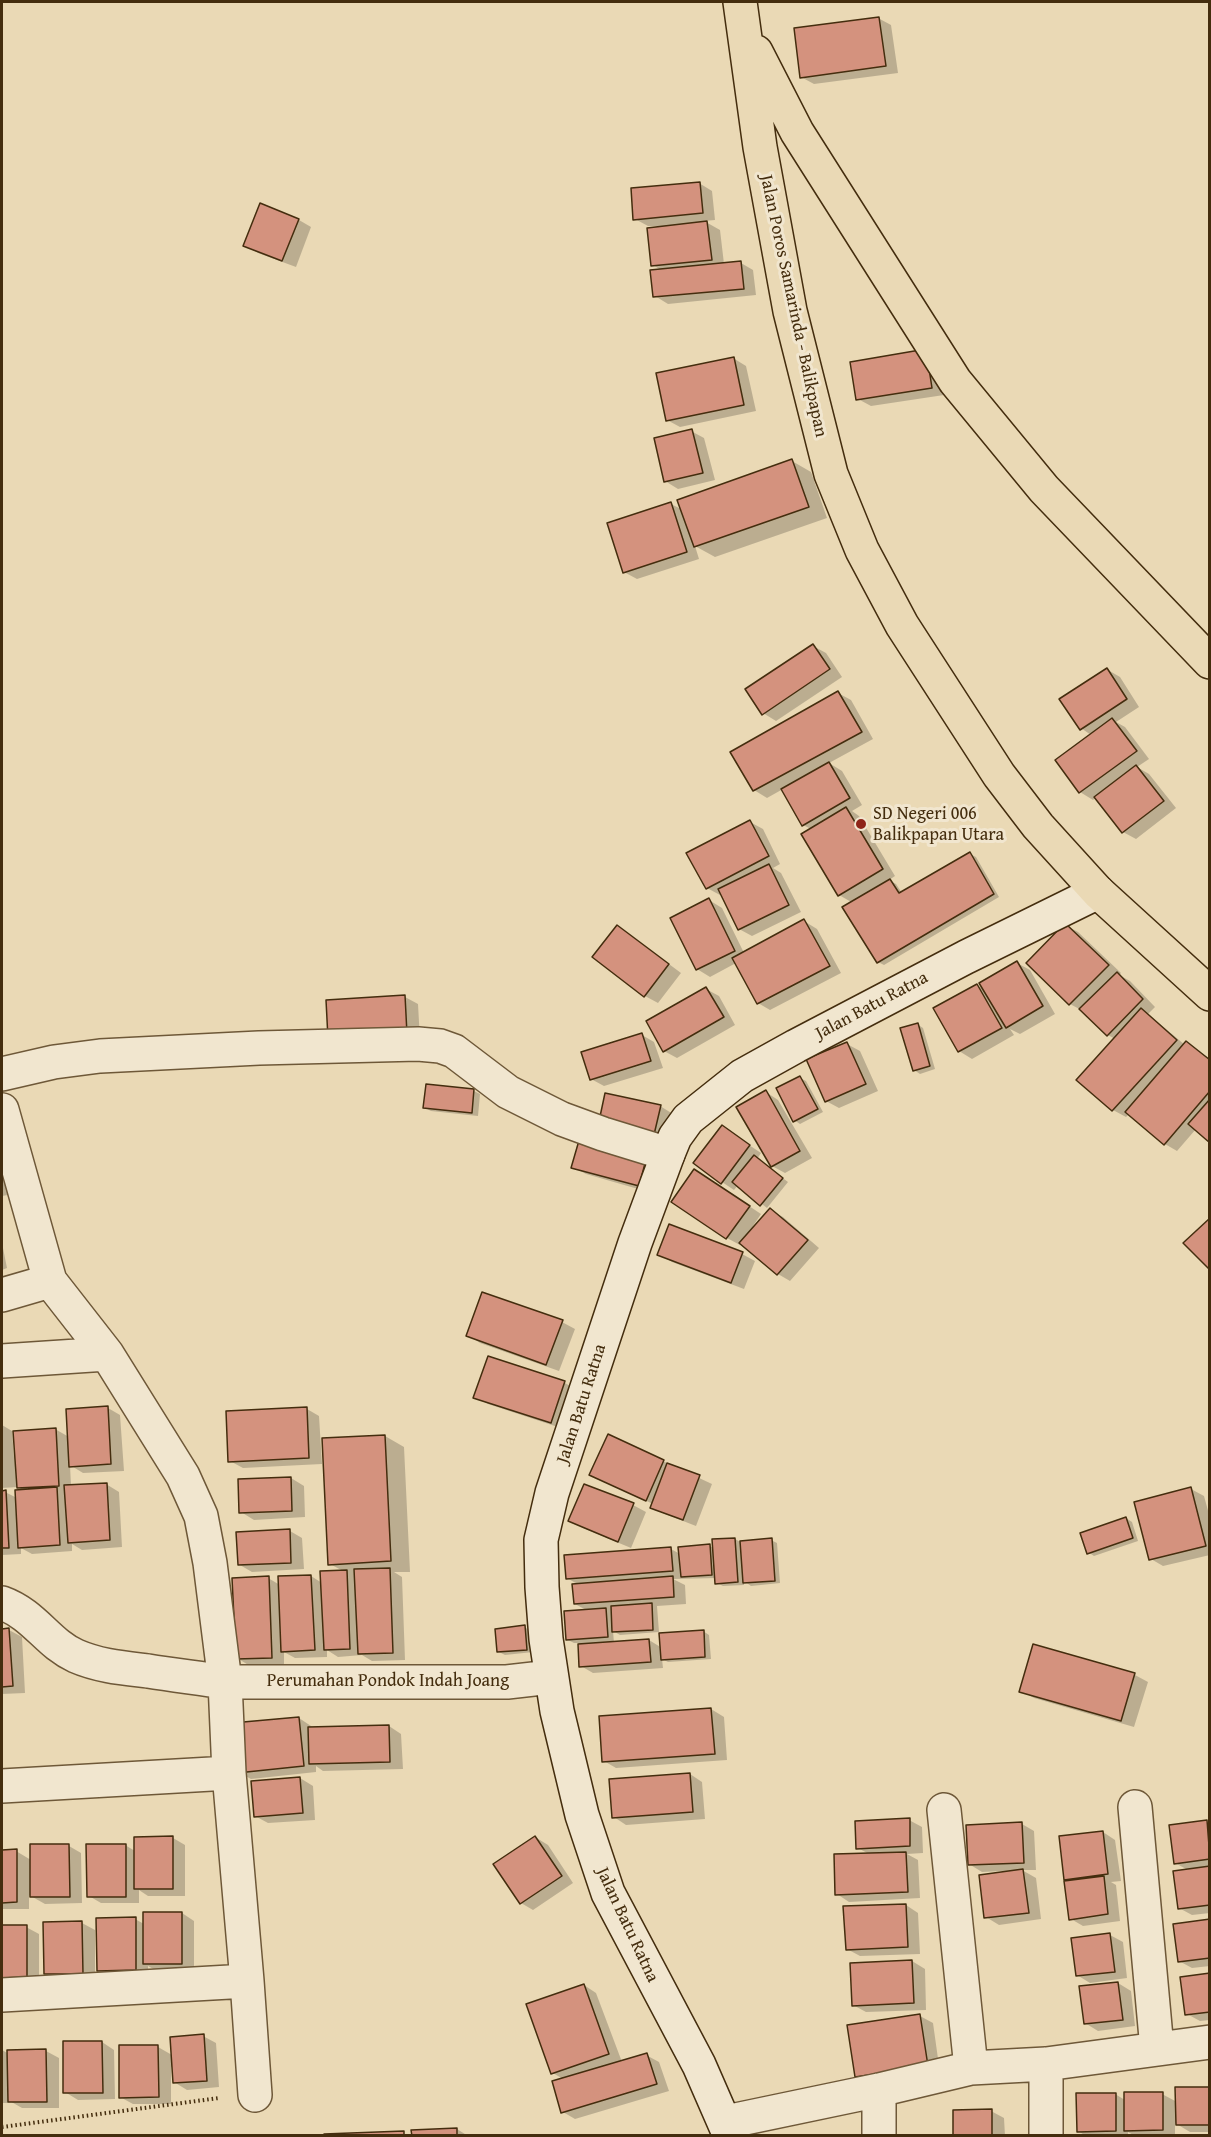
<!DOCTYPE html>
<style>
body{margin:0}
#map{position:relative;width:1211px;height:2137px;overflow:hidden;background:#ead9b5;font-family:"Gentium Book Plus",serif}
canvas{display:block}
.frame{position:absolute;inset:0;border:3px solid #442d0e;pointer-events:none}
</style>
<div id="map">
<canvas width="1211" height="2137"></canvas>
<div class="frame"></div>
</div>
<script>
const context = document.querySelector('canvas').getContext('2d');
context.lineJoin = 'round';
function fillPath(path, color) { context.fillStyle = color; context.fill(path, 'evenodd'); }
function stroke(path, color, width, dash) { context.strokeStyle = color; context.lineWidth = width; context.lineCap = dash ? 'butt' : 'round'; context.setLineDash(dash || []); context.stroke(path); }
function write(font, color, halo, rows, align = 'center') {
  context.font = font + ' "Gentium Book Plus",serif'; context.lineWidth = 6; context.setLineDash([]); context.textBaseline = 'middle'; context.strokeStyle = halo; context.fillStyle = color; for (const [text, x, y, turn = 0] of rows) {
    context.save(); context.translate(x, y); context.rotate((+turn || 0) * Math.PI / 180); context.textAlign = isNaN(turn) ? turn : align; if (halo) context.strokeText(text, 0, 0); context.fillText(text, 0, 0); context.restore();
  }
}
const shadow = new Path2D(`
 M878 18 891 25 898 73 814 84 801 77Z
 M699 183 712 191 715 220 704 221 720 230 724 264 741 263 753 270 756 295 668 304 655 296 661 270 653 265 657 226H648L635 219Z
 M261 205 299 220 311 227 296 267 258 253 245 245Z
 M733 358 746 366 756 411 680 427 667 420Z
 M939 358 944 395 871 406 858 399Z
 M691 431 704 438 715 480 678 489 665 481Z
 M792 461 811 472 827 518 715 557 695 546 699 559 637 579 624 572 671 504 683 510Z
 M813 646 826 653 842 677 776 721 763 713Z
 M1108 670 1120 677 1139 707 1116 722 1125 727 1149 759 1137 767 1149 774 1176 808 1136 839 1123 832 1096 797 1093 800 1080 792 1057 760 1091 735 1081 728Z
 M838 693 851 700 873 739 829 763 842 771 862 805 852 811 859 816 895 876 889 880 896 884 902 893 970 854 976 857 999 897 884 965 878 962 853 903 839 895 811 829 803 825 783 789 767 798 754 790 733 752Z
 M750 822 763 829 780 864 773 868 781 873 801 912 752 936 739 929 722 894 720 895 707 888Z
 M709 900 722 908 744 953 804 921 817 929 841 973 770 1010 758 1003 736 963 710 977 697 969Z
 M1065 925 1078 932 1121 973 1119 975 1130 981 1155 1007 1148 1014 1185 1045 1186 1043 1210 1059V1141L1196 1129 1177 1151 1165 1144 1129 1114 1126 1117 1113 1110 1078 1079 1115 1039 1108 1035 1083 1011 1070 1004Z
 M630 935 681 973 658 1003 645 996Z
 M1017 963 1030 970 1055 1014 1020 1034 1010 1029 1014 1035 972 1059 959 1051 977 985 985 990Z
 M706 989 719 996 735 1025 677 1058 664 1051Z
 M405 997 418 1004 420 1040 343 1045Z
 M917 1024 923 1028 935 1069 920 1074 914 1070Z
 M642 1035 654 1042 663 1068 604 1086 591 1079Z
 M847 1044 860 1051 878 1091 839 1108 826 1101Z
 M800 1078 806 1081 823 1112 800 1124 794 1120Z
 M474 1091 480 1094 478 1116 431 1111 425 1108Z
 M766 1092 778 1100 812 1158 785 1173 772 1166Z
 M660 1106 673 1114 666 1145 612 1133Z
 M722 1127 761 1153 757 1159 788 1182 767 1208 738 1185 734 1190 722 1182Z
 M647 1157 652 1193 586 1174 573 1167Z
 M2 1163 8 1195 2 1196Z
 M707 1178 761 1214 753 1226 755 1228 770 1210 783 1217 819 1248 790 1281 778 1274 741 1243 740 1245 727 1238 673 1202Z
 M670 1226 742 1254 755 1261 744 1289 672 1262 659 1254Z
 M2 1243 7 1268 2 1270Z
 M562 1322 575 1329 559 1371 480 1343 468 1335Z
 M489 1358 565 1383 577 1390 564 1429 488 1404 475 1397Z
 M108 1408 120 1415 124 1471 83 1473 70 1465 71 1486 106 1484 119 1492 122 1547 82 1550 72 1544V1551L32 1554 21 1548V1554L2 1555V1492H5L17 1498 24 1491 18 1487 2 1488V1425L12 1431 14 1457H16L55 1429 69 1437Z
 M307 1409 319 1416 322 1464 243 1468 230 1461Z
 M385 1436 404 1447 410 1572H394L402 1577 405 1660 372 1661 362 1655 338 1657 327 1650V1657L295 1658 284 1652V1665L250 1666 237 1658 268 1578 280 1585 311 1576 322 1583 343 1571 330 1564Z
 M609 1436 712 1484 696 1526 665 1514 652 1507 653 1504 591 1475Z
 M291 1478 304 1486 305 1517 254 1520 241 1512Z
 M1191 1489 1204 1496 1210 1518V1555L1163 1566 1151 1559Z
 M633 1505 646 1512 631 1548 583 1528 570 1521Z
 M1126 1518 1132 1522 1138 1541 1094 1556 1088 1552Z
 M290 1531 302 1538 304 1569 252 1572 240 1565Z
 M735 1539 742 1543 771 1540 777 1543 780 1583 751 1586 744 1581V1585L723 1586 717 1583V1578L673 1579 685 1585 686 1604 657 1606 659 1632 620 1635 613 1631 614 1643 649 1640 662 1648 703 1631 709 1635 711 1659 668 1662 662 1659 663 1668 593 1673 581 1666 579 1643H574L568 1640 588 1611 575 1604 579 1585 567 1578 671 1549 680 1554 710 1546 715 1549Z
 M524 1627 530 1630 533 1652 505 1655 499 1652Z
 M2 1630H9L22 1637 25 1693 2 1694Z
 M1034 1646 1135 1675 1148 1682 1134 1727 1034 1698 1021 1691Z
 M711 1709 724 1717 727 1760 616 1768 604 1761Z
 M299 1718 311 1726 312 1728 389 1726 401 1734 403 1769 323 1771 316 1766V1772L251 1779 238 1772Z
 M690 1774 702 1782 705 1819 626 1825 614 1817Z
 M300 1778 313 1786 315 1820 268 1823 255 1816Z
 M909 1820 922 1827 923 1853 907 1854 918 1860 920 1898 849 1902 837 1894 869 1854 858 1848Z
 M1207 1822 1210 1823V1913L1192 1915 1179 1908 1188 1870 1175 1863Z
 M1022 1824 1034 1831 1036 1870H1022L1036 1878 1041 1919 999 1925 986 1917 1002 1871 982 1872 969 1864Z
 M1103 1832 1115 1840 1121 1881 1111 1882 1116 1885 1120 1921 1083 1926 1071 1919V1882L1065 1879Z
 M535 1837 548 1845 573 1883 533 1910 521 1903Z
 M173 1838 185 1845V1896H148L139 1890V1903H101L89 1896 125 1845 135 1851Z
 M69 1846 81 1853 82 1903 45 1904 29 1895V1909H2V1851H16L31 1860Z
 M906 1905 918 1913 920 1954 860 1956 847 1949Z
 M182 1913 194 1921V1971H157L148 1966V1977H111L98 1970 135 1919 144 1924Z
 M1210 1920V1966L1192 1968 1179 1961Z
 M82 1923 95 1930V1981H58L45 1974Z
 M2 1927H26L39 1934V1984H2Z
 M1110 1935 1123 1942 1127 1978 1090 1983 1077 1975Z
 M912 1961 925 1969 926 2010 866 2012 853 2005Z
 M1210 1974V2020L1200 2021 1187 2014Z
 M1118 1983 1131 1991 1135 2026 1098 2031 1085 2023Z
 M584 1985 596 1993 622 2062 646 2055 659 2062 669 2091 575 2119 563 2112V2079L553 2073Z
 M920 2016 933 2023 940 2073 869 2084 857 2077Z
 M203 2036 216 2043 219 2087 187 2090 174 2082 173 2066 171 2067V2104H133L120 2097 158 2047 172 2055Z
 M102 2042 114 2050 115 2099 78 2100 65 2092Z
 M2 2050 9 2054 46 2051 59 2058V2108H22L8 2100V2103H2Z
 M1210 2088V2132H1190L1175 2123V2136H1135L1128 2132V2136H1086L1078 2131 1115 2094 1125 2100 1162 2094 1177 2102Z
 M991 2111 1004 2118 1005 2136H955Z
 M457 2129 468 2136H413Z
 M403 2133 408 2136H336Z`);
const building = new Path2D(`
 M879 17 886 66 800 78 794 28Z
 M700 182 703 213 633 220 631 188Z
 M260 203 299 219 282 261 243 246Z
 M707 221 712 260 651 266 647 228Z
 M741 261 744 289 653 297 650 270Z
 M926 349 932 388 856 400 850 362Z
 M734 357 744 405 666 421 656 373Z
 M692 429 703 473 664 482 654 438Z
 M792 459 809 507 694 547 677 500Z
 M671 502 687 552 623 573 607 523Z
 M813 644 830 669 762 715 745 689Z
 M1107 668 1127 699 1080 730 1059 699Z
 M838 691 862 732 753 791 730 752Z
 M1112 718 1137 751 1079 793 1055 760Z
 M829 762 850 798 802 826 781 789Z
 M1136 765 1164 801 1122 833 1094 797Z
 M846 807 883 869 838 896 801 834Z
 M750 820 769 856 706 889 686 853Z
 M970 852 994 894 877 963 842 907 890 879 899 893Z
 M769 864 789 905 738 930 718 889Z
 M709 898 735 951 696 970 670 918Z
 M804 919 830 966 757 1004 732 958Z
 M1065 923 1109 965 1069 1005 1026 963Z
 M617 925 669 964 644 997 592 957Z
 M1017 961 1043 1006 1006 1028 979 983Z
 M1117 972 1143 999 1107 1036 1079 1009Z
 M977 984 1002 1028 958 1052 933 1008Z
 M706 987 724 1017 663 1052 646 1021Z
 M405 995 407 1034 328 1039 326 1000Z
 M1141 1008 1177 1040 1112 1111 1076 1080Z
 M918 1023 930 1066 913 1071 900 1028Z
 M642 1033 651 1061 590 1080 581 1052Z
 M1186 1041 1210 1060V1091L1164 1145 1125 1112Z
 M847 1042 866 1084 825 1102 806 1059Z
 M800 1076 818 1109 793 1122 776 1088Z
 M426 1084 474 1089 472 1113 423 1108Z
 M766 1090 800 1151 771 1167 736 1107Z
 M605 1093 661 1105 653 1139 598 1126Z
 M1210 1099V1143L1188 1124Z
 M722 1125 750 1145 721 1184 693 1163Z
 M580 1137 647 1156 639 1186 571 1168Z
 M754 1155 783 1178 760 1206 732 1182Z
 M694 1169 750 1206 726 1239 671 1202Z
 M770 1208 808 1240 777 1275 739 1243Z
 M1210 1218V1270L1183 1243Z
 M669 1224 743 1252 731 1283 657 1255Z
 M482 1292 563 1320 546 1365 466 1336Z
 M488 1356 565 1381 551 1423 473 1398Z
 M108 1406 111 1464 69 1467 66 1409Z
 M307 1407 309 1458 228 1462 226 1411Z
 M56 1428 59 1486 17 1488 13 1431Z
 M608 1434 664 1460 646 1501 589 1475Z
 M385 1435 391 1561 328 1565 322 1438Z
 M667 1463 700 1475 683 1520 650 1508Z
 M291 1477 292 1511 239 1513 238 1479Z
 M107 1483 110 1540 68 1543 64 1485Z
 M584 1484 634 1503 618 1542 568 1521Z
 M57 1487 60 1545 18 1548 15 1490Z
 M1191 1487 1206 1546 1149 1560 1134 1502Z
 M6 1490 9 1548H2V1491Z
 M1126 1517 1133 1538 1087 1554 1080 1533Z
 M290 1529 291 1563 238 1565 236 1532Z
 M735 1538 738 1582 715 1584 712 1539Z
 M772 1538 775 1581 743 1583 740 1541Z
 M710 1544 712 1575 681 1577 678 1547Z
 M671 1547 673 1571 566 1579 564 1555Z
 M390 1568 393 1653 358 1654 354 1569Z
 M347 1570 350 1649 324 1650 320 1571Z
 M311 1575 315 1650 281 1652 278 1576Z
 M269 1576 272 1658 236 1659 232 1578Z
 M673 1576 674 1597 574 1604 572 1584Z
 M652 1603 653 1630 612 1632 611 1606Z
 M606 1608 608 1637 566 1640 564 1611Z
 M525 1625 527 1650 497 1652 495 1629Z
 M9 1628 13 1686 2 1687V1629Z
 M704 1630 705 1657 661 1660 659 1633Z
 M649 1639 651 1662 579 1667 578 1644Z
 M1033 1644 1135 1673 1121 1721 1019 1692Z
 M711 1708 715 1754 602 1762 599 1716Z
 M299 1717 304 1766 237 1773 232 1723Z
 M389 1725 390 1762 309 1764 308 1727Z
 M690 1773 693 1812 612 1818 609 1779Z
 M300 1777 303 1813 254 1817 251 1781Z
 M910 1818V1846L856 1849 855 1821Z
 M1207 1820 1210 1859 1174 1864 1169 1825Z
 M1022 1822 1024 1863 968 1865 966 1825Z
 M1103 1831 1108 1874 1064 1880 1059 1836Z
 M173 1836V1889H134V1837Z
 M535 1836 562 1876 520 1904 493 1864Z
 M30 1844H69L70 1897H30Z
 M86 1844H126V1897H87Z
 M17 1849V1902L2 1903V1850Z
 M906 1852 908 1892 835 1895 834 1854Z
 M1210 1866V1905L1178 1909 1173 1871Z
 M1023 1869 1029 1913 984 1918 979 1875Z
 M1104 1876 1108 1914 1069 1920 1064 1881Z
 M906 1904 908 1947 846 1950 843 1906Z
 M143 1912H182V1964H143Z
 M136 1917V1970L97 1971 96 1918Z
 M1210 1919V1958L1178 1962 1173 1924Z
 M82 1921 83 1974H44L43 1922Z
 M2 1925H27V1977L2 1978Z
 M1110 1933 1115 1972 1076 1976 1071 1938Z
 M912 1960 914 2003 852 2006 850 1963Z
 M1210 1973V2012L1185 2015 1180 1977Z
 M1118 1982 1123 2020 1084 2024 1079 1986Z
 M584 1984 609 2054 551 2074 526 2004Z
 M920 2014 928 2066 855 2077 847 2025Z
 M204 2034 207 2081 173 2083 170 2037Z
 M63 2041H102L103 2093H63Z
 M119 2045H158L159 2097 119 2098Z
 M46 2049 47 2102H8L7 2050Z
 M647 2053 657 2084 561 2113 552 2081Z
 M1175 2087H1210V2125H1176Z
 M1124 2092H1163V2130L1124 2131Z
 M1076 2093H1116V2131L1077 2132Z
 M992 2109V2136H953V2110Z
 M457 2128V2136H412L411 2130Z
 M404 2131V2136L324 2134Z`);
const path = new Path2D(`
 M2 2127 219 2098`);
const street = new Path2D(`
 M2 1074 54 1062 100 1056 259 1048 418 1044 440 1046 454 1051 508 1092 562 1119 603 1134 668 1154
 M2 1110 50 1281 107 1354 183 1476 201 1516 210 1563 225 1682C199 1678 173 1675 148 1671 123 1668 99 1666 76 1656 47 1643 35 1615 2 1603
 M2 1295 50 1281
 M2 1361 107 1354
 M2 1786 229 1773
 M1135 1807 1157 2049
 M944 1810 971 2068
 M247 1981 255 2095
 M2 1995 247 1981 229 1773 225 1682H507L551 1677
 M1046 2064V2136
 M879 2090V2136
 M726 2122 879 2090 971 2068 1046 2064 1210 2042`);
const secondary = new Path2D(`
 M730 2136 699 2065 608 1893 582 1815 557 1711 546 1639 542 1587 541 1540 552 1493 635 1243 668 1154 675 1137 688 1119 742 1076 796 1046 966 957 1098 892`);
const highway = new Path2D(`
 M740 2 760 147 790 311 831 474 862 550 902 625 999 775 1038 826 1098 892 1210 994
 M756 52 797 132 955 381 1044 489 1210 662`);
const markers = [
 [861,824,6,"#8f2418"]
];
const streetNames = [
 ["Jalan Poros Samarinda - Balikpapan",793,306,78],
 ["Jalan Batu Ratna",872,1006,-28],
 ["Jalan Batu Ratna",582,1404,-72],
 ["Perumahan Pondok Indah Joang",388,1681],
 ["Jalan Batu Ratna",627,1925,65]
];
const poiNames = [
 ["SD Negeri 006",873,814],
 ["Balikpapan Utara",873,835]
];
fillPath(shadow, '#0003');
fillPath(building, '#d4927e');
stroke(building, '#442d0e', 1.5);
stroke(street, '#6e5838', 36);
stroke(secondary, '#442d0e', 36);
stroke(highway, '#442d0e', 36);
stroke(path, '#442d0e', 4, [1.5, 3]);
stroke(street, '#f1e6cf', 33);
stroke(secondary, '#f1e6cf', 33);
stroke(highway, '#ead9b5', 33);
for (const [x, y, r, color] of markers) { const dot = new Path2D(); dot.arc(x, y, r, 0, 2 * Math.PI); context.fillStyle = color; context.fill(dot); stroke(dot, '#f1e6cf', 2); }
write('18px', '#442d0e', '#f1e6cf', streetNames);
write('18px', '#442d0e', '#f1e6cf', poiNames, 'left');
</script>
